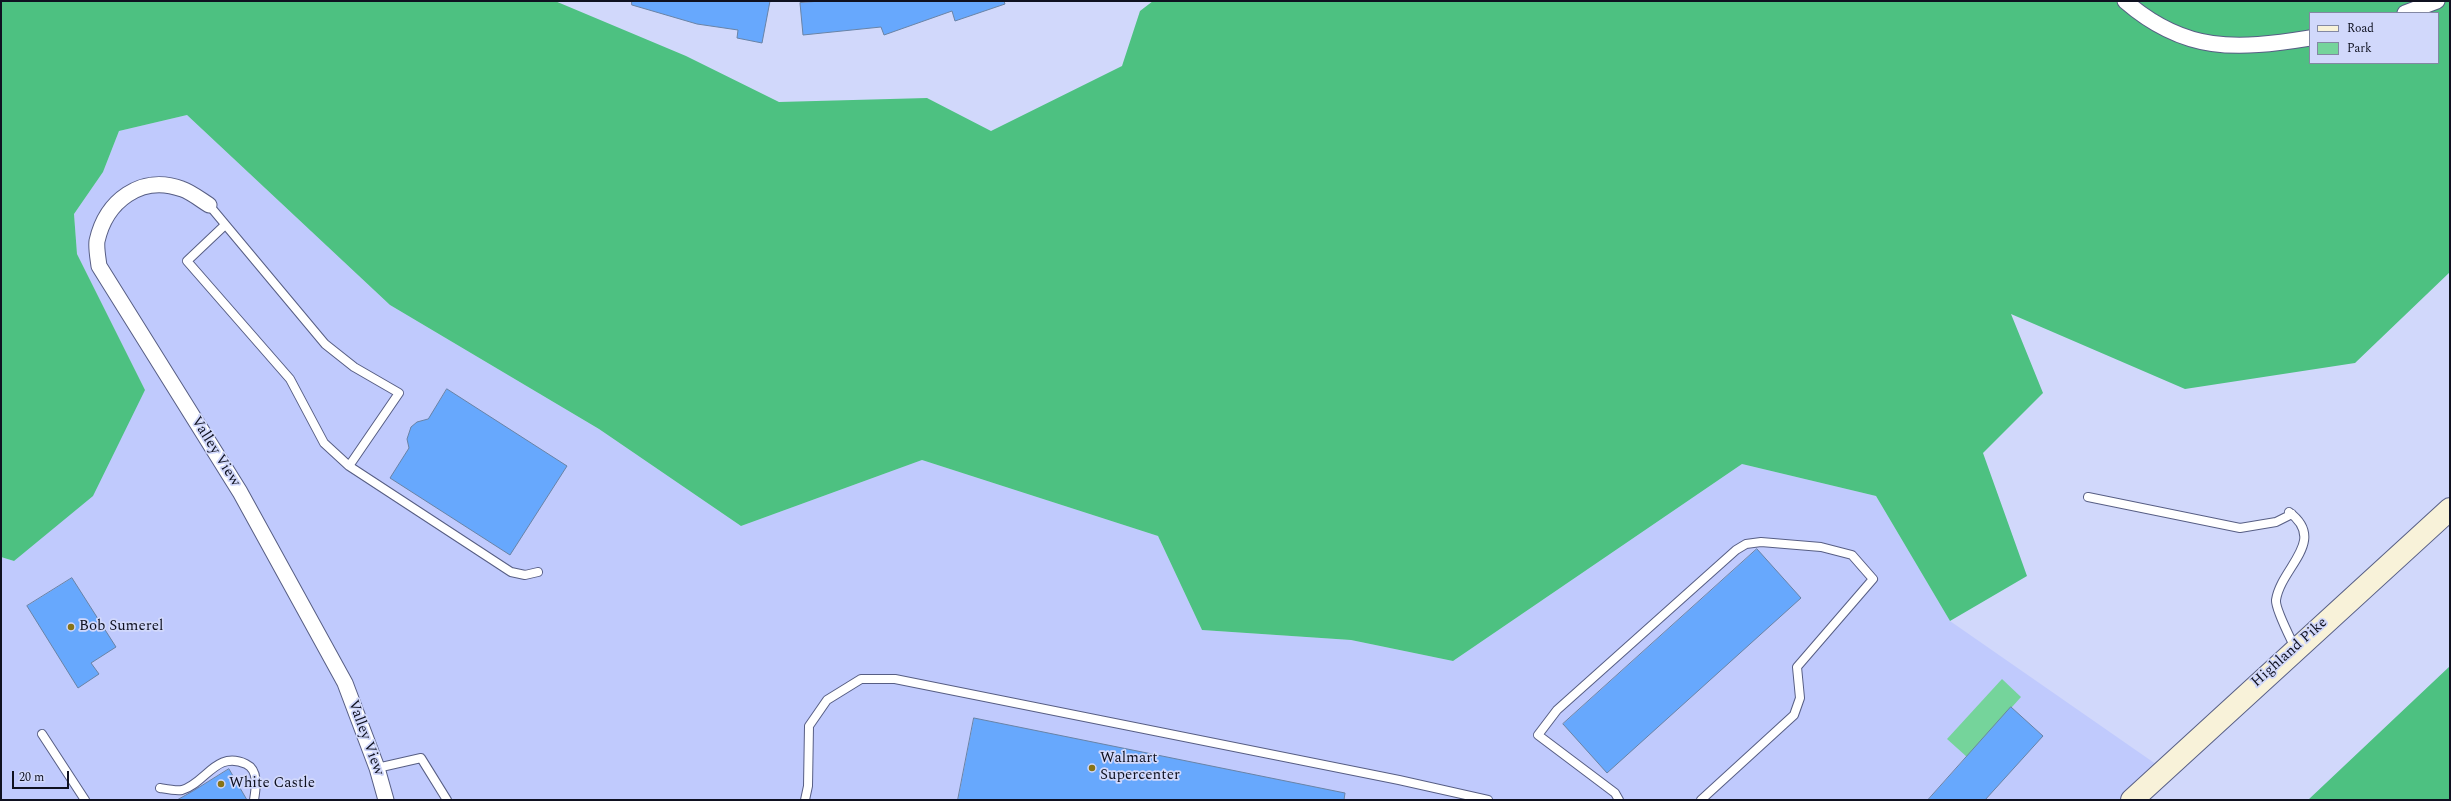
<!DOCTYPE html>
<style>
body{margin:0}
#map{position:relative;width:2451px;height:801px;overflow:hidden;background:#d1d8fb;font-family:Spectral,serif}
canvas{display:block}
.frame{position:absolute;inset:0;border:2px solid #0f1120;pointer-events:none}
.legend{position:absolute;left:2309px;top:12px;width:130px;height:52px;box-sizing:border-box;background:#d1d8fb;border:1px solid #8388a3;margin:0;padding:5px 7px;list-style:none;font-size:12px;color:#0f1120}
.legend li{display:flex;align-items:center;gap:8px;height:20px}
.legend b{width:20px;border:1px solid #8388a3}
.scale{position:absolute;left:12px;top:771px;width:57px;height:18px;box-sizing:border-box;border:2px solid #0f1120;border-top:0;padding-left:5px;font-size:12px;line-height:14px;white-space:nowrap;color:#0f1120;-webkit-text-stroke:3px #d1d8fb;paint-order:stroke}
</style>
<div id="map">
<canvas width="2451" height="801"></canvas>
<div class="frame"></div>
<ul class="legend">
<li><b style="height:5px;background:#f8f2d9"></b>Road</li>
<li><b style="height:11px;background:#75d49b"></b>Park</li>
</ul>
<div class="scale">20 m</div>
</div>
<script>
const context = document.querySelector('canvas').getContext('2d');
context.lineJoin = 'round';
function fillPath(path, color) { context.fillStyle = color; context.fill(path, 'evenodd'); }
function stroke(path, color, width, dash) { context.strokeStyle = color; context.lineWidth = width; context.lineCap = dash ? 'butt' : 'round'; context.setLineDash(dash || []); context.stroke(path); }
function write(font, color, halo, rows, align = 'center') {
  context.font = font + ' Spectral,serif'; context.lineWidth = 3.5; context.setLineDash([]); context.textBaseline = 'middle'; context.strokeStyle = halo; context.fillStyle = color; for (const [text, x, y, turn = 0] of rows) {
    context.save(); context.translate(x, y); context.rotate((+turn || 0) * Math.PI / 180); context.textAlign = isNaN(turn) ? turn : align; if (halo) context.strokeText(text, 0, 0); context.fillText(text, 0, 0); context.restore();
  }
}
const built = new Path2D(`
 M187 115 390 305 599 429 741 526 922 460 1158 536 1202 630 1351 640 1453 661 1742 464 1876 496 1950 621 2163 769 2132 800H1V557L14 561 145 390 77 254 74 214 103 172 119 131Z`);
const green = new Path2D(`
 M2002 679 2021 697 1967 757 1947 739Z`);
const forest = new Path2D(`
 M1 1H555L686 56 779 102 927 98 991 131 1122 66 1140 11 1153 1H2450V272L2355 363 2185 389 2011 314 2043 393 1983 453 2027 576 1950 621 1876 496 1742 464 1453 661 1351 640 1202 630 1158 536 922 460 741 526 599 429 390 305 187 115 119 131 103 172 74 214 77 254 145 390 93 496 14 561 1 557ZM2310 13H2438V63H2310Z
 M2450 666V800H2308Z`);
const building = new Path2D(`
 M632 1H770L762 43 737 38 738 30 697 24 632 5Z
 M821 1H1004L1005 4 955 21 952 11 884 35 881 27 803 35 800 3Z
 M447 389 567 466 510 555 390 478 409 448 407 439 411 427 417 422 428 419Z
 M1757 549 1801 598 1607 773 1563 724Z
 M72 578 116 647 91 663 99 674 78 688 27 606Z
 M2011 707 2043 736 1985 800H1928Z
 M974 718 1345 793 1344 800H958Z
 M229 769 247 800H177L193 791Z`);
const lane = new Path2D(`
 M209 205 325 344 354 367 399 393 349 466
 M225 225 187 261 290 379 324 443 349 466 511 572 525 575 538 572
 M2088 497 2240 528 2276 522 2292 514
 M2289 512C2328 541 2281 567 2276 600 2275 609 2291 639 2295 648
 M42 734 85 800
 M377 768 421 758 447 800
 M160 788C166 789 176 791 182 790 206 783 216 750 246 764 259 770 256 788 254 800
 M805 800 808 786 809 726 827 700 861 679H895L1399 780 1488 800
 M1619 800 1615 793 1538 735 1557 710 1736 550 1746 544 1761 542 1821 547 1852 555 1873 579 1797 667 1800 698 1794 715 1701 800`);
const street = new Path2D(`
 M2125 1C2185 53 2236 50 2310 38
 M2405 13 2437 1
 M209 205C201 200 191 192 182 189 141 174 106 201 97 241 96 248 98 258 99 266L240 492 345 683 377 768 386 800`);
const secondary = new Path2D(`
 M2132 800 2450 509`);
const markers = [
 [71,627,4,"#887417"],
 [1092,768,4,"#887417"],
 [221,784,4,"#887417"]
];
const streetNames = [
 ["Valley View",215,452,58],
 ["Highland Pike",2290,653,-42],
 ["Valley View",365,738,70]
];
const poiNames = [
 ["Bob Sumerel",79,627],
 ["Walmart",1100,759],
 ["Supercenter",1100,776],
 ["White Castle",229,784]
];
fillPath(built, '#c0cafd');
fillPath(green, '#75d49b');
fillPath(forest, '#4dc181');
fillPath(building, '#67a8fd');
stroke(building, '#6983a6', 1);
stroke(lane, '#575e84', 10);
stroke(street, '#575e84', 17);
stroke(secondary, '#575e84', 24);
stroke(lane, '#fff', 8);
stroke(street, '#fff', 15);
stroke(secondary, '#f8f2d9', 22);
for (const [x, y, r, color] of markers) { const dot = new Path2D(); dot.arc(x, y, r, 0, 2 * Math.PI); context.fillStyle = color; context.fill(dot); stroke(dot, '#d1d8fb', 1.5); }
write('15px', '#0f1120', '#d1d8fb', streetNames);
write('15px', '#0f1120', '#d1d8fb', poiNames, 'left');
</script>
